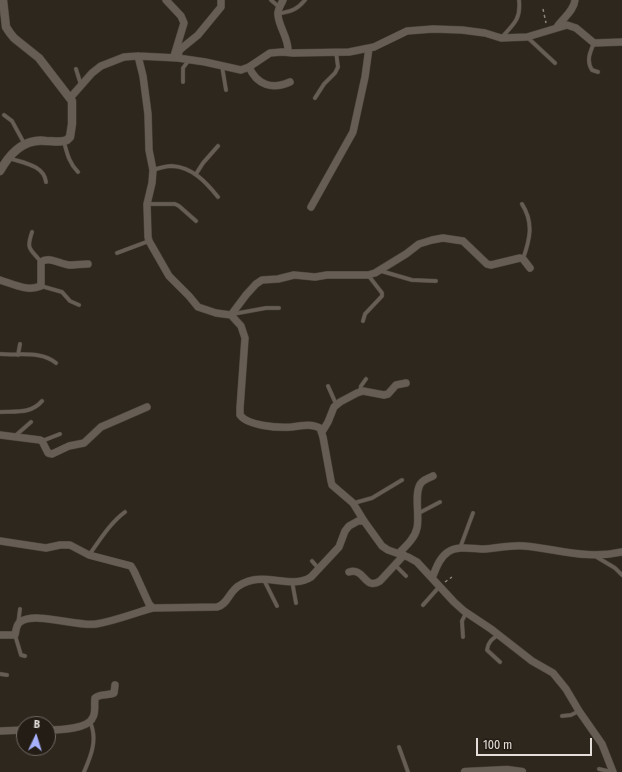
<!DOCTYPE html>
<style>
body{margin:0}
#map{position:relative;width:622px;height:772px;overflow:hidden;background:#2e271e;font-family:"Fira Sans Condensed",sans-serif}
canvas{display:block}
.north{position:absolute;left:16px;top:716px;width:40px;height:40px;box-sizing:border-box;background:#241d15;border:1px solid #706a63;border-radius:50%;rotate:4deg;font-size:11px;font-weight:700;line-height:16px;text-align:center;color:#e3ded9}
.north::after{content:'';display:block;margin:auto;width:14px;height:18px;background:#a7b1fc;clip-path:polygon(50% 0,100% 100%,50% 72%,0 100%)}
.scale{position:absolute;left:476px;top:738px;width:116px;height:18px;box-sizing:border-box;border:2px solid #e3ded9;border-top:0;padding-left:5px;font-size:12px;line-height:14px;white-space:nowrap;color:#e3ded9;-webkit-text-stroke:3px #241d15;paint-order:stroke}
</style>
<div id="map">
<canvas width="622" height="772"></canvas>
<div class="north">B</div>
<div class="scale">100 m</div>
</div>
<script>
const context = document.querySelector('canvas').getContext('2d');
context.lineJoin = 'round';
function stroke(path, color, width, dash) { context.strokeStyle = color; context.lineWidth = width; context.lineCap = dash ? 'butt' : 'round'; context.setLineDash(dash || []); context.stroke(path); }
const path = new Path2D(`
 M543 9 546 23
 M445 582 452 577`);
const service = new Path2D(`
 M271 0 279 7
 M278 14C290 11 296 11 305 0
 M502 37C514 24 521 19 519 0
 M527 37 555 63
 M594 43C590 52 586 61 592 70L598 72
 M222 66 226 90
 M76 69 81 85
 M183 82V68L189 60
 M315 98 324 84 335 73 338 67 336 52
 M4 115 12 121 24 143
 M64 142C67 153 69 163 78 172
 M9 158C23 163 44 165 46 182
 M153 170C159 168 165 166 172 166 192 167 206 182 218 197
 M196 174 203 163 218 146
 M147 204H175L179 206 196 221
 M522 204C534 223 530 239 523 259
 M32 232C26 250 30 248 41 262
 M117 253 149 241
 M381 271 412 280 436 281
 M41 286 62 292 70 301 79 305
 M233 314 266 308H279
 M363 321 365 314 382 296V293L368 275
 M0 354C18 356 41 350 56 363
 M18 355 20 344
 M328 386 336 404
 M360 391 361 386 366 379
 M0 412C16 411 31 414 42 401
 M15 436 31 422
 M42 441 60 434
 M354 503 372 498 402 480
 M419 513 440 502
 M460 548 473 513
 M89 555C100 540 110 523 125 512
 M595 556 615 568 622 575
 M312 561 319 569
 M395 565 406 576
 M264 580 277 606
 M292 581 296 603
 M423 605 439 587
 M18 624 20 609
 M15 635 21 655 25 656
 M498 635C492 639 488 642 487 650L500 662
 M463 637 462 621 466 613
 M0 674 7 675
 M562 716 571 715 579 711
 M399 747 408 772
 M599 769 612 772
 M84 772C91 756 98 739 90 722`);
const minor = new Path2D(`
 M166 0 181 16 184 23 174 56
 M283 0C281 5 277 10 278 15 279 28 289 38 288 52
 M557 27C563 18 574 11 575 0
 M138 56 143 76 148 114 149 150 153 170 152 183 147 204 148 237 149 241 169 276 189 296 198 307 216 313 231 315 246 295 256 284 262 280 278 279 294 275 315 277 327 275H368L375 273 406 254 419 244 432 240 443 238 463 241 487 264 491 265 520 258 523 259 530 268
 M178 58 179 51 182 48 198 35 221 7V0
 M249 67C257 85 272 90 290 82
 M70 98 92 73 101 66 124 57 138 56 178 58 205 62 241 70 249 67 270 53 282 52 293 53 349 52 374 47 407 31 433 29 462 30 485 33 501 38 527 37 567 25 576 28 594 43 622 42
 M311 207 353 132 365 77 369 48
 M0 280C13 284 27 292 41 286V262C49 256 60 264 69 265 75 265 82 264 88 264
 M231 315 241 326 245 338 240 408V415C248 426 278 428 291 427 301 426 311 423 320 428L323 437 331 481 332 485 353 503 364 521 382 546 388 550 408 557 417 562 454 602 464 611 491 629 532 661 553 673 566 689 579 711 602 744 613 772
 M322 432 328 422 334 407 340 402 357 393 363 391 384 395 388 394 396 385 406 383
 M0 435 40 440 42 441 48 453 52 454 69 446 84 443 101 427 147 407
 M0 541 46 548 60 545H70L89 555 131 566 134 571 149 604 153 608 217 607C226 605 228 596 234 590 238 585 247 581 253 580 271 576 295 588 311 577L339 547 345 531 349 526 358 521H364
 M399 553C406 546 415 538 417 528 420 516 413 490 422 482 425 479 429 478 433 476
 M349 572C365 567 364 591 380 581L404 555
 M432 578C436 569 439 558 448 552 458 545 473 549 485 549 498 548 511 545 524 546 558 549 588 560 622 552
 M0 635H15C16 631 16 625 20 622 35 611 78 627 96 624 115 621 134 613 153 608
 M48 730C59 730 89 729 93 717 96 712 94 704 95 698 100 693 108 696 114 693L115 685
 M0 731 24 730`);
const tertiary = new Path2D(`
 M0 171C10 153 24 138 46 141 53 141 61 143 67 140L70 137 72 124V101L39 58 14 38 10 33 6 27 3 0
 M465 772 507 770 522 772`);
stroke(service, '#4b463e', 4.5);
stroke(minor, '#4b463e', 8);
stroke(tertiary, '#4b463e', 9);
stroke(path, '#8b857e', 1.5, [3, 3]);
stroke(service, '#665e54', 3.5);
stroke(minor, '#665e54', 7);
stroke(tertiary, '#665e54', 8);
</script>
